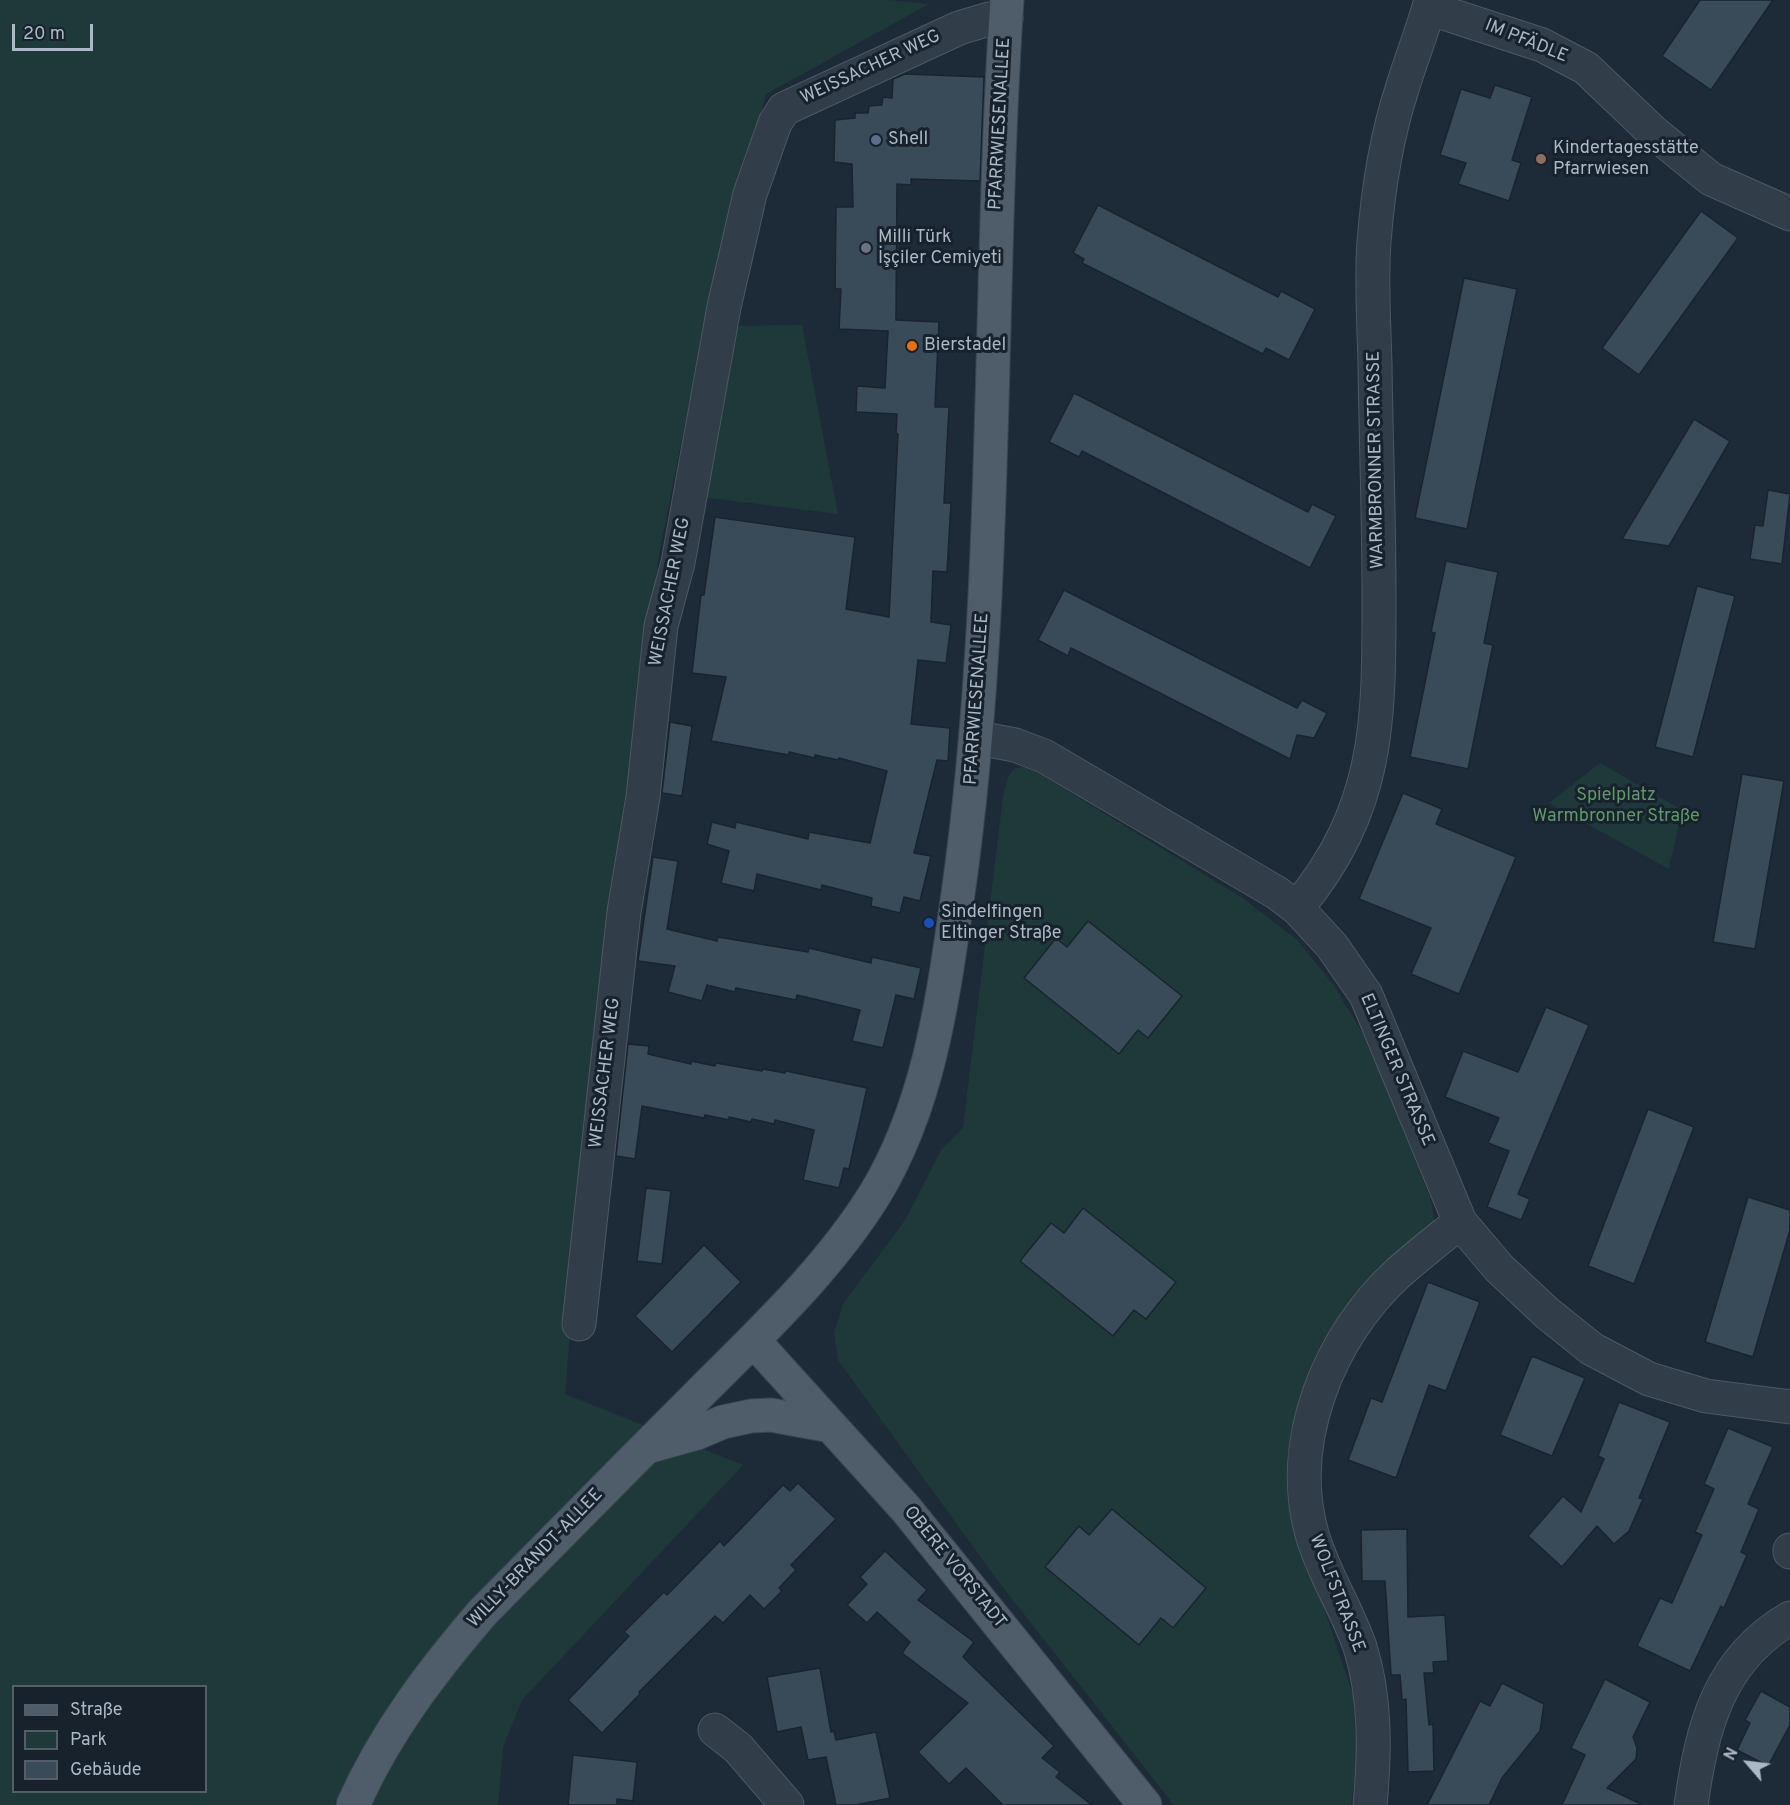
<!DOCTYPE html>
<meta charset="utf-8">
<style>
body{margin:0}
#map{position:relative;width:1790px;height:1805px;overflow:hidden;background:#1d2b39;font-family:Overpass,sans-serif}
canvas{display:block}
.legend{position:absolute;left:12px;top:1685px;width:195px;height:108px;box-sizing:border-box;background:#17222d;border:2px solid #525e6a;margin:0;padding:8px 10px;list-style:none;font-size:18px;color:#abb8c6}
.legend li{display:flex;align-items:center;gap:12px;height:30px}
.legend b{width:30px;border:2px solid #525e6a}
.north{position:absolute;left:1718px;top:1733px;width:60px;height:60px;-webkit-text-stroke:4px #17222d;paint-order:stroke;rotate:298deg;font-size:16px;font-weight:700;line-height:24px;text-align:center;color:#abb8c6}
.north::after{content:'';display:block;margin:auto;width:21px;height:27px;background:#abb8c6;clip-path:polygon(50% 0,100% 100%,50% 72%,0 100%)}
.scale{position:absolute;left:12px;top:24px;width:81px;height:27px;box-sizing:border-box;border:3px solid #abb8c6;border-top:0;padding-left:8px;font-size:18px;line-height:21px;white-space:nowrap;color:#abb8c6;-webkit-text-stroke:4px #17222d;paint-order:stroke}
</style>
<div id="map">
<canvas width="1790" height="1805"></canvas>
<ul class="legend">
<li><b style="height:8px;background:#4f5c69"></b>Straße</li>
<li><b style="height:16px;background:#1f393a"></b>Park</li>
<li><b style="height:16px;background:#394a59"></b>Gebäude</li>
</ul>
<div class="north">N</div>
<div class="scale">20 m</div>
</div>
<script>
const context = document.querySelector('canvas').getContext('2d');
context.lineJoin = 'round';
function fillPath(path, color) { context.fillStyle = color; context.fill(path, 'evenodd'); }
function stroke(path, color, width, dash) { context.strokeStyle = color; context.lineWidth = width; context.lineCap = dash ? 'butt' : 'round'; context.setLineDash(dash || []); context.stroke(path); }
function write(font, color, halo, rows, align = 'center') {
  context.font = font + ' Overpass,sans-serif'; context.lineWidth = 6; context.setLineDash([]); context.textBaseline = 'middle'; context.strokeStyle = halo; context.fillStyle = color; for (const [text, x, y, turn = 0] of rows) {
    context.save(); context.translate(x, y); context.rotate((+turn || 0) * Math.PI / 180); context.textAlign = isNaN(turn) ? turn : align; if (halo) context.strokeText(text, 0, 0); context.fillText(text, 0, 0); context.restore();
  }
}
const green = new Path2D(`
 M0 0H888L929 4 766 94 699 353 659 554 636 757 591 1074 565 1394 743 1465 522 1700 503 1747 498 1805H0ZM14 1686H206V1792H14Z
 M802 325 838 514 703 497 730 326Z
 M1600 763 1682 810 1669 869 1549 803Z
 M1023 767 1035 771 1244 899 1296 939 1333 984 1365 1037 1431 1200 1435 1225 1381 1268 1349 1304 1316 1355 1299 1404 1318 1591 1353 1695 1357 1760 1351 1805H1174L998 1581 838 1360 834 1333 843 1304 906 1219 941 1150 963 1128 1003 796 1009 775 1014 769Z`);
const building = new Path2D(`
 M1700 0H1773L1711 90 1662 56Z
 M905 74 984 77 980 181 911 179V185L897 184 896 320 939 322 935 407H949L944 503H951L947 572 933 571 931 622 951 625 946 663 918 660 911 724 950 728 948 761 937 760 914 853 931 856 920 901 904 897 900 913 871 906 872 898 822 885 821 890 757 874 754 891 721 883 729 851 707 844 712 822 735 828 736 822 808 839 809 832 870 843 887 771 839 758 838 760 815 755V758L789 752V755L711 741 726 677 692 673 701 595H704L715 517 855 537 846 609 889 617 898 434 896 433 897 414 856 412 857 386 885 388 888 331 839 329 841 289H835L836 207H853L852 164 834 162 835 120 855 118V113H868L869 106 882 105 883 97 892 98 893 79Z
 M1495 85 1532 97 1512 160 1521 163 1509 201 1458 184 1466 163 1440 155 1461 89 1490 98Z
 M1098 205 1278 297 1281 291 1315 309 1289 360 1266 348 1263 354 1082 263 1084 259 1073 253Z
 M1701 211 1738 238 1639 375 1602 348Z
 M1464 278 1517 289 1467 529 1415 518Z
 M1074 393 1308 512 1312 504 1336 516 1310 568 1082 451 1079 457 1049 442Z
 M1694 419 1730 441 1669 546 1622 539Z
 M1768 490 1790 494 1782 564 1750 559 1755 525 1763 526Z
 M1446 561 1498 572 1484 643 1493 645 1468 769 1410 757 1435 633 1431 632Z
 M1697 586 1735 596 1693 757 1655 747Z
 M1064 590 1297 708 1302 700 1327 713 1314 738 1297 735 1290 759 1071 648 1068 656 1038 640Z
 M670 722 692 726 682 796 662 793Z
 M1742 774 1784 781 1755 949 1713 942Z
 M1403 793 1442 809 1436 824 1516 857 1459 994 1411 974 1431 928 1359 899Z
 M653 857 678 861 667 929 717 941 718 937 808 952 809 948 871 963 872 957 921 968 914 999 896 995 883 1048 852 1041 860 1010 797 995 796 1000 736 988 735 992 707 985 702 1001 668 992 675 966 638 961Z
 M1088 921 1182 996 1148 1038 1138 1030 1119 1054 1024 978 1056 938 1067 947Z
 M1546 1007 1589 1025 1518 1194 1530 1199 1521 1220 1487 1207 1509 1151 1488 1143 1499 1118 1445 1097 1463 1051 1518 1072Z
 M628 1044 649 1046 648 1054 691 1064V1061L715 1066 716 1063 762 1071 763 1069 785 1073 786 1071 867 1088 849 1169 844 1168 839 1188 803 1180 814 1130 775 1120 774 1124 752 1119 751 1122 729 1117V1120L705 1115 704 1118 642 1106 635 1159 616 1156Z
 M1648 1109 1694 1127 1634 1284 1588 1266Z
 M646 1188 671 1191 662 1264 637 1261Z
 M1748 1197 1790 1210V1230L1753 1357 1705 1342Z
 M1083 1208 1176 1282 1146 1319 1134 1310 1113 1336 1020 1261 1051 1223 1064 1233Z
 M704 1245 741 1282 672 1352 635 1316Z
 M1428 1282 1480 1302 1446 1391 1429 1385 1396 1478 1348 1460 1371 1398 1382 1402Z
 M1532 1356 1585 1378 1552 1456 1500 1435Z
 M1619 1402 1670 1422 1639 1498 1643 1499 1629 1531 1614 1544 1597 1526 1562 1567 1528 1536 1563 1496 1581 1512 1604 1459 1598 1456Z
 M1728 1428 1773 1447 1748 1504 1759 1509 1741 1552 1747 1555 1724 1608 1721 1606 1690 1671 1637 1646 1660 1598 1672 1603 1702 1535 1695 1532 1714 1489 1704 1484Z
 M798 1483 836 1519 791 1565 796 1570 779 1588 782 1591 764 1609 750 1595 723 1623 715 1616 639 1692 640 1694 602 1733 568 1700 629 1636 624 1632 664 1592 667 1595 720 1541 724 1546 783 1485 790 1491Z
 M1112 1509 1206 1588 1173 1628 1161 1618 1139 1645 1045 1567 1079 1526 1089 1535Z
 M1407 1529 1408 1617 1445 1615 1448 1661 1433 1662 1434 1673H1424L1429 1725 1433 1724 1434 1771 1408 1772 1406 1699 1402 1700 1400 1675H1391L1385 1581H1362L1361 1530Z
 M885 1551 927 1590 918 1600 974 1642 963 1657 1054 1746 1042 1758 1060 1772 1056 1777 1092 1805H1003L966 1768 949 1784 918 1752 968 1703 902 1653 910 1642 877 1612 867 1623 847 1605 867 1584 860 1577Z
 M820 1668 831 1732 834 1731 836 1740 876 1732 890 1798 856 1805H836L826 1757 808 1760 801 1727 777 1732 767 1677Z
 M1605 1679 1650 1702 1633 1737 1637 1748 1636 1759 1607 1788 1643 1805H1562L1585 1755 1571 1748Z
 M1502 1683 1544 1704 1540 1731 1502 1778 1489 1805H1427L1480 1701 1490 1706Z
 M1761 1691 1790 1707V1725L1768 1766 1737 1750 1750 1723 1745 1720Z
 M573 1755 637 1762 633 1801 617 1799V1805H568Z`);
const minor = new Path2D(`
 M1429 8 1542 45 1586 68 1652 131 1711 179 1790 214
 M978 738 1015 745 1044 756 1277 893 1297 908 1332 946 1366 995 1460 1222 1499 1268 1547 1313 1592 1349 1649 1379 1706 1396 1790 1407
 M1297 908C1381 807 1379 719 1379 594 1379 517 1376 441 1375 364 1374 323 1371 282 1374 242 1378 190 1386 138 1402 89 1411 59 1423 30 1431 0
 M579 1324 624 912 643 797 661 626 678 563 724 307 750 194 775 123 784 109 959 28 989 19H1006
 M1790 1550V1552
 M715 1730 738 1748 787 1805
 M1370 1805C1375 1753 1376 1697 1360 1647 1347 1609 1323 1573 1312 1534 1286 1442 1329 1337 1397 1274 1417 1256 1439 1239 1460 1222
 M1691 1805C1702 1728 1718 1660 1790 1618`);
const major = new Path2D(`
 M753 1340 906 1509 1145 1805
 M647 1447 697 1433 723 1422 751 1416 771 1415 831 1426
 M353 1805C385 1733 432 1671 483 1612 557 1537 630 1463 704 1389 765 1328 829 1268 875 1194 930 1103 943 997 958 894 1000 598 987 298 1007 0`);
const markers = [
 [876,140,6,"#5c6f8a"],
 [1541,159,6,"#8d6e63"],
 [866,248,6,"#6b7280"],
 [912,346,6,"#e8710a"],
 [929,923,6,"#1a4fb4"]
];
const streetNames = [
 ["IM PFÄDLE",1526,42,22],
 ["WEISSACHER WEG",871,68,-25],
 ["PFARRWIESENALLEE",1001,124,-87],
 ["WARMBRONNER STRASSE",1377,460,-91],
 ["WEISSACHER WEG",671,592,-79],
 ["PFARRWIESENALLEE",978,699,-86],
 ["ELTINGER STRASSE",1396,1070,67],
 ["WEISSACHER WEG",606,1073,-83],
 ["WILLY-BRANDT-ALLEE",536,1559,-46],
 ["OBERE VORSTADT",954,1568,51],
 ["WOLFSTRASSE",1336,1594,69]
];
const poiNames = [
 ["Shell",888,140],
 ["Kindertagesstätte",1553,149],
 ["Pfarrwiesen",1553,170],
 ["Milli Türk",878,238],
 ["İşçiler Cemiyeti",878,259],
 ["Bierstadel",924,346],
 ["Sindelfingen",941,913],
 ["Eltinger Straße",941,934]
];
const parkNames = [
 ["Spielplatz",1616,796],
 ["Warmbronner Straße",1616,817]
];
fillPath(green, '#1f393a');
fillPath(building, '#394a59');
stroke(building, '#19242f', 1.5);
stroke(minor, '#4c5864', 35);
stroke(major, '#3b4652', 35);
stroke(minor, '#313d49', 33);
stroke(major, '#4f5c69', 33);
for (const [x, y, r, color] of markers) { const dot = new Path2D(); dot.arc(x, y, r, 0, 2 * Math.PI); context.fillStyle = color; context.fill(dot); stroke(dot, '#17222d', 2); }
write('18px', '#abb8c6', '#17222d', streetNames);
write('18px', '#abb8c6', '#17222d', poiNames, 'left');
write('18px', '#609869', '#17222d', parkNames);
</script>
